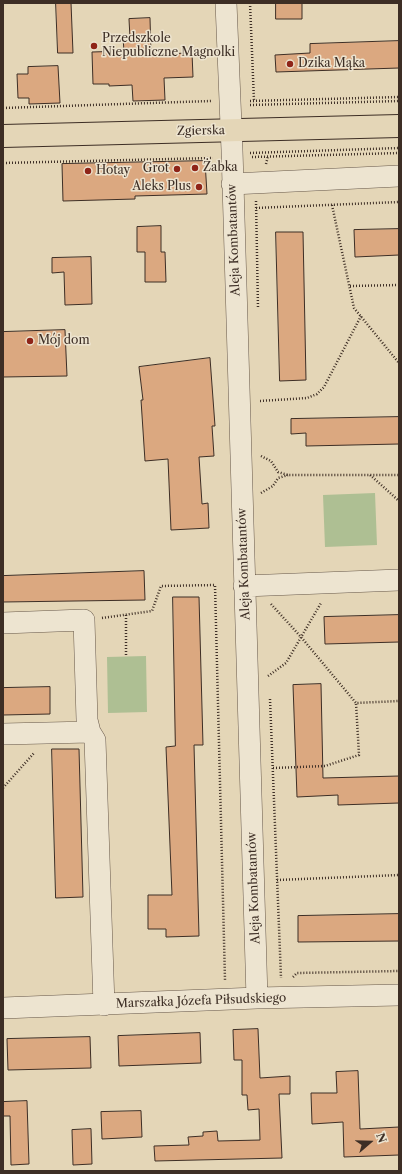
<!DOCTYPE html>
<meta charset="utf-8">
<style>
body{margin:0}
#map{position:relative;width:402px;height:1174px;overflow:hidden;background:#e4d6b7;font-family:"Libre Caslon Text",serif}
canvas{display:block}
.frame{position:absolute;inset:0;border:4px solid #3d2e25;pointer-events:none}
.north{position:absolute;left:350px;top:1122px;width:40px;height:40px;-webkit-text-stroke:3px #ede4d0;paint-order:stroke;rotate:70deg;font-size:11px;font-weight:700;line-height:16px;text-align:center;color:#3d2e25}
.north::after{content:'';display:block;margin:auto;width:14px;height:18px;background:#3d2e25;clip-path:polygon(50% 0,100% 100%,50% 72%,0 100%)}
</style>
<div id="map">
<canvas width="402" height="1174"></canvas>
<div class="frame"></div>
<div class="north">N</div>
</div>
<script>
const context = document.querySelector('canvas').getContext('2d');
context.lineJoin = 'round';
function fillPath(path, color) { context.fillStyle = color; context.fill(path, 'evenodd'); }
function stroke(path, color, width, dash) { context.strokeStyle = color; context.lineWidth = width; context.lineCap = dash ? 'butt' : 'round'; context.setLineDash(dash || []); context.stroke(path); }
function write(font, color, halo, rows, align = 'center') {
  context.font = font + ' "Libre Caslon Text",serif'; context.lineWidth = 3; context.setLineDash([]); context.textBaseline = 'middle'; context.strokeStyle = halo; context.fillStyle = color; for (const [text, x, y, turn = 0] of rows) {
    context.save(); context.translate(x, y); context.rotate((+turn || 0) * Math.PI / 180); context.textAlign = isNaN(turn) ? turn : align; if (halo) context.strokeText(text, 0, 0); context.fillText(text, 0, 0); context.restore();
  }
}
const green = new Path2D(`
 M375 493 377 545 325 547 323 495Z
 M146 656 147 712 108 713 107 657Z`);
const building = new Path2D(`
 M56 3H71L73 53H58Z
 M276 3H302V19H276Z
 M150 18 151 54 192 53 193 77 164 78 165 100 133 101 132 85 109 86V84H93L92 52 124 51 123 38H130L129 19Z
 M399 41V68L276 72 275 55 310 53V44Z
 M58 66 60 103 29 104V98H18L17 74H28V67Z
 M205 161 207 194 135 196V199L63 201 62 164Z
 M161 226V252H165L166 282H145V252H137V227Z
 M399 229V255L355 257 354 230Z
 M276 232H303L306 380 280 381Z
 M91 257 92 304 65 305 64 272 52 273V258Z
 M65 330 67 376 3 377V332Z
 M210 358 215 426H212L214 456 199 457 202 504 208 503 209 528 171 530 168 459 145 461 141 400H143L139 367Z
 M399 417V444L306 446V433L291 434V419Z
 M144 571 145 600 3 602V576Z
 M173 597H199L203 745H194L199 936 166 937V929H148V895H172L166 747 175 746Z
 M399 615V642L325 644 324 617Z
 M321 684 323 778 399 776V803L338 805V795L297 797 293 685Z
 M50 687V714L3 715V688Z
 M52 749H79L83 897 56 898Z
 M399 914V941L298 942V916Z
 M258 1029 260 1078 290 1076V1094H279L282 1158 155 1161 154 1146 189 1145 188 1137 203 1136V1132L217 1131 218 1141 260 1140 259 1109 248 1110 247 1095H242V1060H234L233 1030Z
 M200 1033 201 1063 119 1066 118 1036Z
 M90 1037 91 1068 8 1070 7 1039Z
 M358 1071 360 1129 399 1127V1155L344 1157 343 1122 312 1124 311 1093H337L336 1072Z
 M27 1101 29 1164 11 1165 10 1116H3V1102Z
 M141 1111 142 1137 102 1139 101 1112Z
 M91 1129 92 1164 73 1165 72 1130Z`);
const path = new Path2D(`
 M250 3 254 101
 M250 101 399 97
 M250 105 399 101
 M3 108 211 101
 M250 153 399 148
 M252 157 399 153
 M3 163 213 158
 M266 164 268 156
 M256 201 258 308
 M332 205 354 308 399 363
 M256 208 399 202
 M350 286 399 285
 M260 401 307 398 317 394 324 387 361 316
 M261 456 271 461 278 472 288 475H399
 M370 475 399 501
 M261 493 273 486 278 478 288 475
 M271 604 301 637 356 703 399 701
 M126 615V656
 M102 618 152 611 161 586 215 585 225 980
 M268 676 286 663 321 603
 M270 699 281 978
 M273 768 325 766 359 755 356 703
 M3 788 34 753
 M277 880 399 875
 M293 977 297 973 399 971`);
const minor = new Path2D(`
 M226 3 232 150 257 998
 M232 184 399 176
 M244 586 399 580
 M3 623 84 620 87 720 90 732 3 734
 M90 732 95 740 104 1005
 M3 1008 257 998 399 995`);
const major = new Path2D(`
 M3 136 399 126`);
const markers = [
 [94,46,4,"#8f2418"],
 [290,64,4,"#8f2418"],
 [195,168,4,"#8f2418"],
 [177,169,4,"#8f2418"],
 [88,171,4,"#8f2418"],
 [199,187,4,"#8f2418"],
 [30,341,4,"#8f2418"]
];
const poiNames = [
 ["Przedszkole",102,39],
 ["Niepubliczne Magnolki",102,53],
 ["Dzika Mąka",298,64],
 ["Żabka",203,168],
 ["Grot",169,169,"right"],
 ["Hotay",96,171],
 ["Aleks Plus",191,187,"right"],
 ["Mój dom",38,341]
];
const streetNames = [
 ["Zgierska",201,131,-1],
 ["Aleja Kombatantów",234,240,-92],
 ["Aleja Kombatantów",244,564,-92],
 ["Aleja Kombatantów",254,888,-92],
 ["Marszałka Józefa Piłsudskiego",201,1001,-2]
];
fillPath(green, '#aebf93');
fillPath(building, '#dba880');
stroke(building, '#3d2e25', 1);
stroke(minor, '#67584a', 22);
stroke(major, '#3d2e25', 24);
stroke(path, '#3d2e25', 2.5, [1, 2]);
stroke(minor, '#ede4d0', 21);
stroke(major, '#e4d6b7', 22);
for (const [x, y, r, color] of markers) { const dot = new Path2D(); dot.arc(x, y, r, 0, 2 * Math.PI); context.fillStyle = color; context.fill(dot); stroke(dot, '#ede4d0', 1.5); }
write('12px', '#3d2e25', '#ede4d0', poiNames, 'left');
write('12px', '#3d2e25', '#ede4d0', streetNames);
</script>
